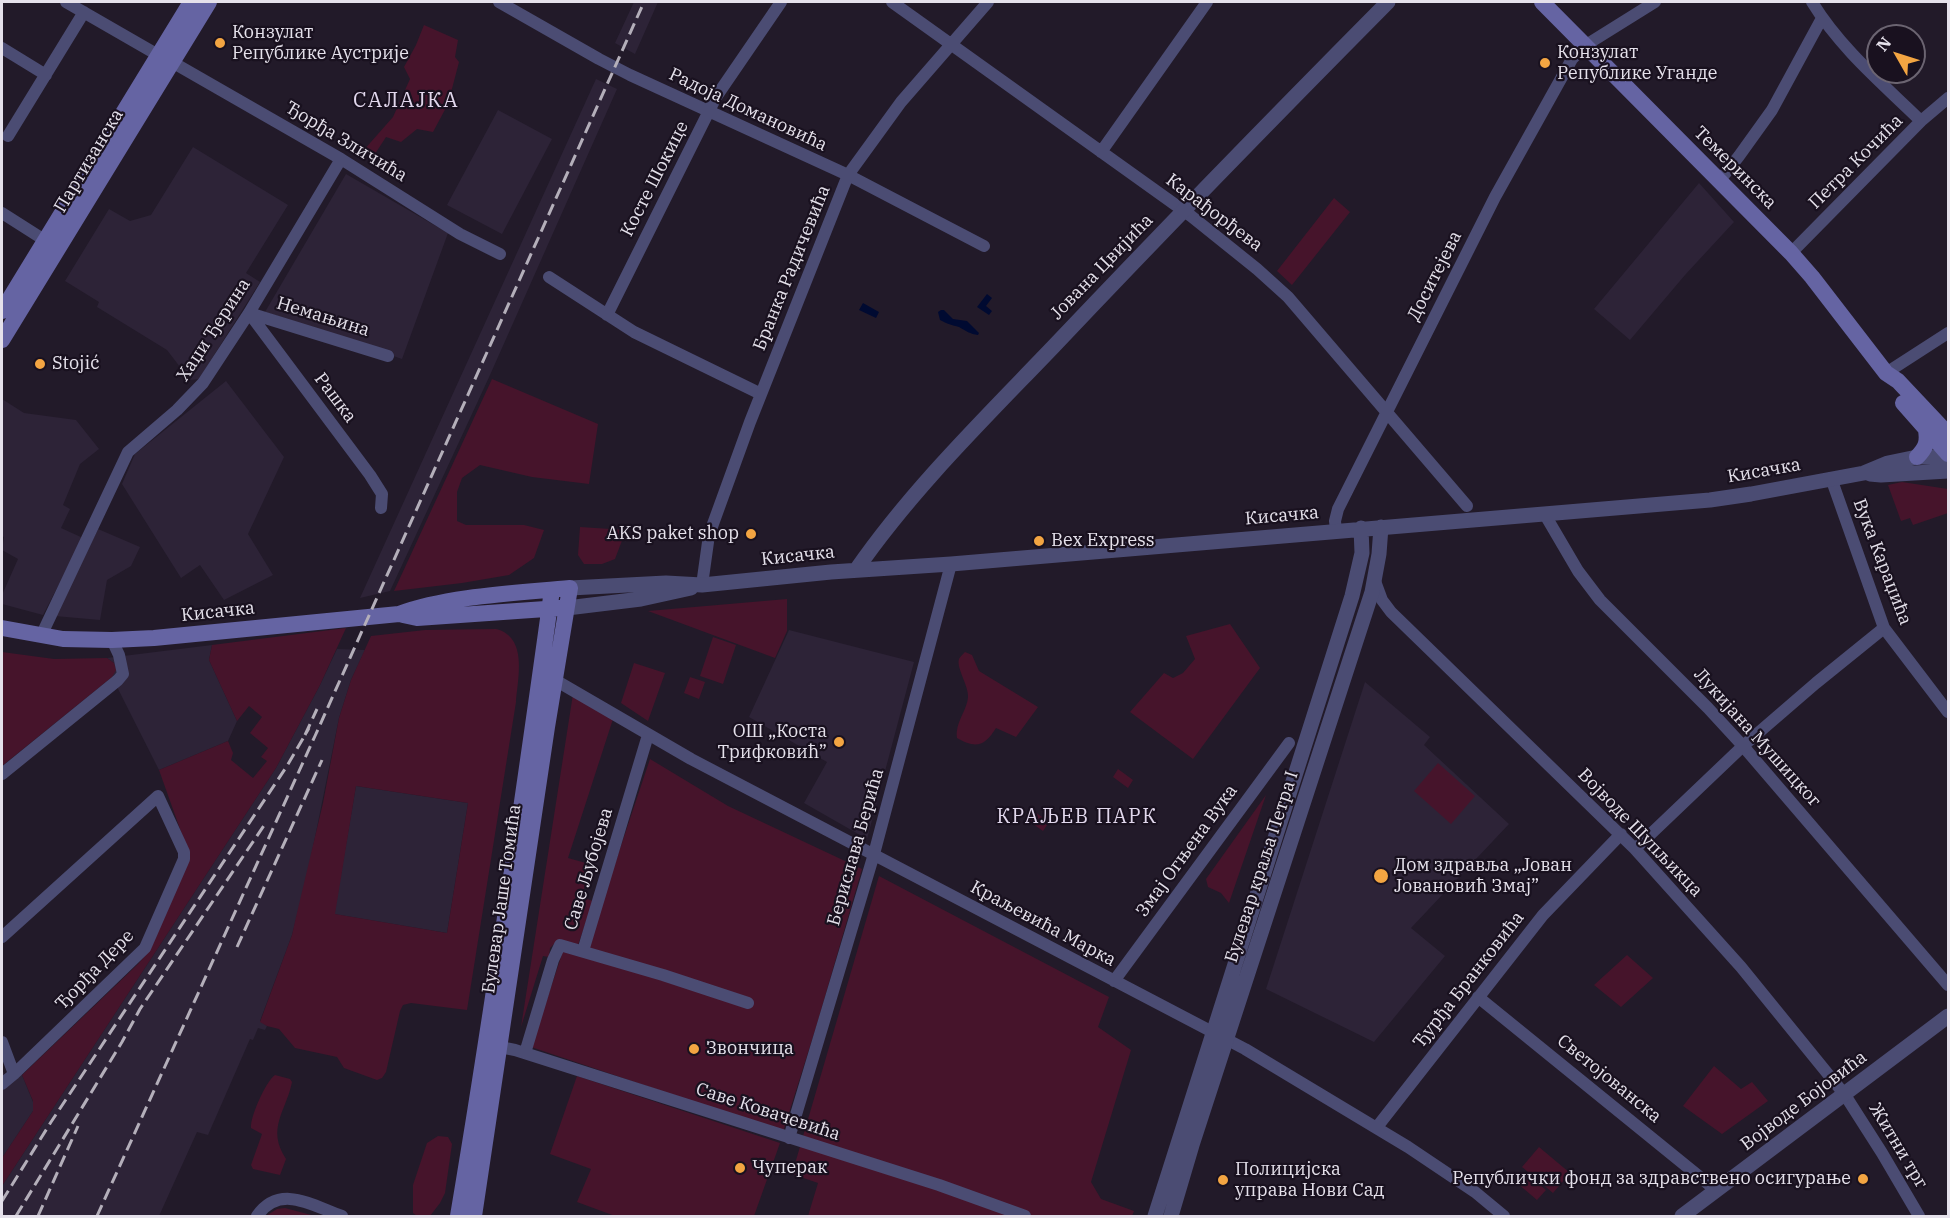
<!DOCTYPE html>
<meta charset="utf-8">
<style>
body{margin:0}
#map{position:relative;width:1950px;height:1218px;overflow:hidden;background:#221a29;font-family:"IBM Plex Serif",serif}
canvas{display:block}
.frame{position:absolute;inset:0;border:3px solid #e5e1eb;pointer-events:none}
.north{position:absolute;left:1866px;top:24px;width:60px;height:60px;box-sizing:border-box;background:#19111f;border:2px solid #6b6471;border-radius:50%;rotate:309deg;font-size:16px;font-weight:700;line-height:24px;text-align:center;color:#e5e1eb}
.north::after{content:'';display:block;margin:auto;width:21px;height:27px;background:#f3a542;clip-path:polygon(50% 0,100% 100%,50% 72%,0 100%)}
</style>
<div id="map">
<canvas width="1950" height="1218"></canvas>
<div class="frame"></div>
<div class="north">N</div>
</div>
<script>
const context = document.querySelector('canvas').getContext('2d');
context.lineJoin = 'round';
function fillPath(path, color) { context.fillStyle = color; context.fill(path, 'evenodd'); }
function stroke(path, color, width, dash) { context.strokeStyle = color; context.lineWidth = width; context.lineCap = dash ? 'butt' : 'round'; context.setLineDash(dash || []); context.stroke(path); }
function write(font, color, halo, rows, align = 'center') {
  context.font = font + ' "IBM Plex Serif",serif'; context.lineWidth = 4.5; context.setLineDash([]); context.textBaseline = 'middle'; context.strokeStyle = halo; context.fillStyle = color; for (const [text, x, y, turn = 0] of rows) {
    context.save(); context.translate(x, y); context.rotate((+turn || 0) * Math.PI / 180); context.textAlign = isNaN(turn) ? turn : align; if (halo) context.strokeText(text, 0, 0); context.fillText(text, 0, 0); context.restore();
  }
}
const built = new Path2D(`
 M634 2H658L635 54 615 43Z
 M596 79 617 89 490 375 390 591 360 598Z
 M498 110 552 139 502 234 447 205Z
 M193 147 288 205 246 273 260 282 199 379 190 380 167 350 97 307 99 302 65 281 109 209 130 221 151 215Z
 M346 174 448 233 402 359 265 312Z
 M1699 183 1734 222 1685 275 1630 340 1594 309Z
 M226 381 284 457 248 534 273 575 224 600 200 565 181 578 122 484 135 454Z
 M2 399 24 413 76 420 99 449 80 464 63 505 70 509 61 528 83 538 43 615 2 604V595L18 559 2 550 4 537 2 536Z
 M98 529 140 547 131 566 107 580 100 620 55 616Z
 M789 630 914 662 867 839 804 803 827 762 749 717Z
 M212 645 209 660 237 721 228 741 159 770 112 677 114 663 107 658Z
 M337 649 365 650 351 680 339 718 307 877 292 935 260 1021 267 1026 265 1030 258 1028 253 1040 250 1039 208 1135 197 1132 159 1216H2V1186L276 768 320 685Z
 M1365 682 1430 737 1424 745 1509 824 1411 928 1445 956 1374 1042 1266 989Z
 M356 786 468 803 447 933 334 914Z
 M2 1070 5 1075H22L33 1102V1111L2 1158Z`);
const green = new Path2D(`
 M424 25 458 40 455 57 459 62 448 104 433 132 417 129 401 142 386 137 373 157 363 151 393 117 410 79 404 67 416 45Z
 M1334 198 1350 212 1292 285 1277 271Z
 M492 379 598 424 589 484 532 477 480 465 462 478 457 492V521L466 525H524L544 530 534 558 509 575 462 583 394 591Z
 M1902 482 1948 489V513L1913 525 1910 518 1901 521 1888 485Z
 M580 527 626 530 615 559 602 564H584L578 555Z
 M787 599V631L775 658 648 611Z
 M1230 624 1260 668 1193 759 1130 712 1164 673 1173 678 1183 673 1195 659 1186 636Z
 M346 628 320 685 276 768 2 1186V1158L33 1111V1101L22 1075 138 964 150 950 190 857 159 770 228 741 233 753 231 760 253 778 267 761 261 757 268 748 250 733 262 717 249 706 237 721 209 660 212 645Z
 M496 629C528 637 518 678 516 702L467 1010 411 1003 403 1005 400 1011 386 1072 382 1078 377 1080 344 1068 337 1057 295 1048 279 1029 267 1026 260 1022 292 935 296 917 323 803 339 718 351 680 371 636 425 630ZM356 786 468 803 447 933 335 914Z
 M713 637 736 645 723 684 700 676Z
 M2 652 54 659 107 658 114 663 116 670 112 677 2 766Z
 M965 652 972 655 979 671 1038 707 1016 737 996 728C985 746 976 749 957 738 955 722 967 711 968 697 969 686 956 668 959 659 960 657 963 654 965 652Z
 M634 663 665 673 648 721 621 703Z
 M690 677 705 682 699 699 684 693Z
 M573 694 613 719 568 858 593 865 581 897 593 901 578 945 558 940 550 948 549 957 543 956 521 1027Z
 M650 759 728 806 862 869 817 1024 783 1132 531 1047 563 951 584 956Z
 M1438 763 1475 796 1451 824 1414 791Z
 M1118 769 1133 780 1128 788 1113 777Z
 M1266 795 1229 903 1221 893 1208 887 1206 879Z
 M1032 810 1049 822 1043 831 1026 819Z
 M879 876 1109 997 1098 1027 1131 1050 1091 1182 1101 1199 1134 1211 1132 1216H808L818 1183 792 1174Z
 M1627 955 1653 978 1621 1007 1594 985Z
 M1714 1066 1741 1089 1752 1082 1768 1101 1722 1134 1683 1106Z
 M275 1075 290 1079 292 1082C286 1112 266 1128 286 1159L280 1175 253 1169 251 1165 262 1134 251 1128C250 1117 266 1081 275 1075Z
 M577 1076 780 1143 754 1216H615L577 1202 591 1169 550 1154Z
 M438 1136 448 1137 452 1144 445 1193 440 1203 430 1216H417L413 1213V1185L427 1143Z
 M1539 1147 1570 1173 1553 1193 1522 1167Z
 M1526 1173 1546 1190 1537 1200 1517 1183Z
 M285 1208 315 1216H266L277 1209Z`);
const water = new Path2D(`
 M987 294 992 298 986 306 992 311 989 315 977 307Z
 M863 303 879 312 876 318 859 310Z
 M941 310H944L953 319 967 321 979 333 978 335C970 334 966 331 959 327 952 325 947 324 940 320L938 312Z`);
const minor = new Path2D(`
 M66 2 158 55
 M499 2 599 59 630 75 848 175 984 246
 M892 2 1191 216 1257 269 1288 297 1467 506
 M1812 2C1840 48 1883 84 1921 121
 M2 48 46 75
 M172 62 341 159 460 234 500 254
 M8 136 84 12
 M1101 152 1207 2
 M1720 180 1739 156 1772 110 1822 18
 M2 213 46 241
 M1791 253 1921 121 1948 98
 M549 277 634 332 761 394
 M249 313 370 475 382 494 381 508
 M249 313 388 356
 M607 315 716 97 781 2
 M1886 373 1948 333
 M1831 478 1884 628 1948 712
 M1544 513 1578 571 1600 600 1708 708 1743 746 1948 985
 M1336 531 1335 521 1338 509 1495 197 1572 59 1586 45 1655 2
 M1375 581 1382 600 1391 612 1635 849 1741 967 1845 1095 1882 1153 1919 1216
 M702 585 709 535 750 422 848 175 901 102 988 2
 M41 636 128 452 177 410 203 383 249 313 341 159
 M555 680 691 759 1245 1049 1408 1147 1475 1192 1504 1216
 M2 774 118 680 123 674 119 655 112 640
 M1635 849 1743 746 1816 683 1884 628
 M2 937 158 796 184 852V859L145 948 14 1074 2 1084
 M583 951 648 735
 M1114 981 1289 743
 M1478 997 1717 1191
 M2 1042 14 1074
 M500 1047 515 1050 939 1185 1025 1216
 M525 1053 553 960 560 945 663 975 748 1003
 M1377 1127 1543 915 1621 834
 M789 1138 874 854 951 564
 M257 1216C280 1183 313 1206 342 1216`);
const tertiary = new Path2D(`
 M1870 474 1881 475 1948 471
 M856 570C912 489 986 417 1054 346 1164 230 1275 116 1388 2
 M570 588 666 583 702 585 831 572 951 564 1710 500 1751 494 1864 473 1888 463 1917 457H1948
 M567 608 641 599 691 588
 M1155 1216 1352 596 1362 553 1361 528
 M1171 1216 1192 1145 1372 592 1379 554 1381 527
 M1682 1216 1948 1016`);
const secondary = new Path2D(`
 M1542 2 1791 253 1812 277 1886 373 1898 381 1948 434
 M2 311 191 2
 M2 340 209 2
 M1903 403 1948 454
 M1917 457C1926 448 1928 442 1926 430
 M403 615 417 618 560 608
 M2 628 63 639 112 640 154 638 399 614C447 596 518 593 570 588L547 727 474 1216
 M458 1216C493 1008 523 799 552 590`);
const rail = new Path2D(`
 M305 735 317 709
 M237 947 322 760
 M2 1201 51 1122 287 766 309 728
 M16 1216 122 1042 140 1009 265 824
 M38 1216 78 1126
 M97 1216 315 736 644 2`);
const markers = [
 [220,43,6,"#f3a542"],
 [1545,63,6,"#f3a542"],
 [40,364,6,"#f3a542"],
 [751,534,6,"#f3a542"],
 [1039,541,6,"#f3a542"],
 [839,742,6,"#f3a542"],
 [1381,876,8,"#f3a542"],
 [694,1049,6,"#f3a542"],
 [740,1168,6,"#f3a542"],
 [1863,1179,6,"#f3a542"],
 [1223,1180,6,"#f3a542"]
];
const poiNames = [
 ["Конзулат",232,33],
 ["Републике Аустрије",232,54],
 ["Конзулат",1557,53],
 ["Републике Уганде",1557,74],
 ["Stojić",52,364],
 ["AKS paket shop",739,534,"right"],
 ["Bex Express",1051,541],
 ["ОШ „Коста",827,732,"right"],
 ["Трифковић”",827,753,"right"],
 ["Дом здравља „Јован",1394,866],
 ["Јовановић Змај”",1394,887],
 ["Звончица",706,1049],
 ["Чуперак",752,1168],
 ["Полицијска",1235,1170],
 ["управа Нови Сад",1235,1191],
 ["Републички фонд за здравствено осигурање",1851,1179,"right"]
];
const streetNames = [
 ["Радоја Домановића",748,110,25],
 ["Ђорђа Зличића",346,142,31],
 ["Партизанска",89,161,-59],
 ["Петра Кочића",1856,162,-45],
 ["Темеринска",1735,168,45],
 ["Косте Шокице",655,179,-63],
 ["Карађорђева",1214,213,37],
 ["Јована Цвијића",1102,267,-46],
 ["Бранка Радичевића",792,268,-68],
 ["Доситејева",1435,276,-63],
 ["Немањина",323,317,17],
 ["Хаџи Ђерина",214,330,-57],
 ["Рашка",335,398,53],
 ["Кисачка",1764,471,-10],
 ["Кисачка",1282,516,-5],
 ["Кисачка",798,556,-6],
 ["Вука Караџића",1882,562,69],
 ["Кисачка",218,612,-6],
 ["Лукијана Мушицког",1757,738,48],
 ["Војводе Шупљикца",1640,833,46],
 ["Берислава Берића",856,847,-74],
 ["Змај Огњена Вука",1187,851,-54],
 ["Булевар краља Петра I",1262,867,-72],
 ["Саве Љубојева",589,869,-73],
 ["Булевар Јаше Томића",502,899,-82],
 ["Краљевића Марка",1043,924,28],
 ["Ђорђа Дере",95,970,-46],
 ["Ђурђа Бранковића",1469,980,-52],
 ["Светојованска",1609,1079,39],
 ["Војводе Бојовића",1804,1101,-37],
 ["Саве Ковачевића",768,1112,18],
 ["Житни трг",1898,1146,59]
];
const neighbourhoodNames = [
 ["КРАЉЕВ ПАРК",1077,817]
];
const quarterNames = [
 ["САЛАЈКА",406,101]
];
fillPath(built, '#2d2337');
fillPath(green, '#46142b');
fillPath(water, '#000a31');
stroke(minor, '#4b4c73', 12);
stroke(tertiary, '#4b4c73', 15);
stroke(secondary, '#6564a3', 16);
stroke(rail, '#b4afba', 3, [12, 6]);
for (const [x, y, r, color] of markers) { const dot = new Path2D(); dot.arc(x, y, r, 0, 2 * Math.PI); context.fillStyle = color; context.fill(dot); stroke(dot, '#19111f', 2); }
write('18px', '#e5e1eb', '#19111f', poiNames, 'left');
write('18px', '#e5e1eb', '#19111f', streetNames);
context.letterSpacing = '1.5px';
write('20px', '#e1d7ec', '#19111f', neighbourhoodNames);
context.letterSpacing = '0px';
context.letterSpacing = '1.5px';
write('21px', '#e1d7ec', '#19111f', quarterNames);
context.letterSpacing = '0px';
</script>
